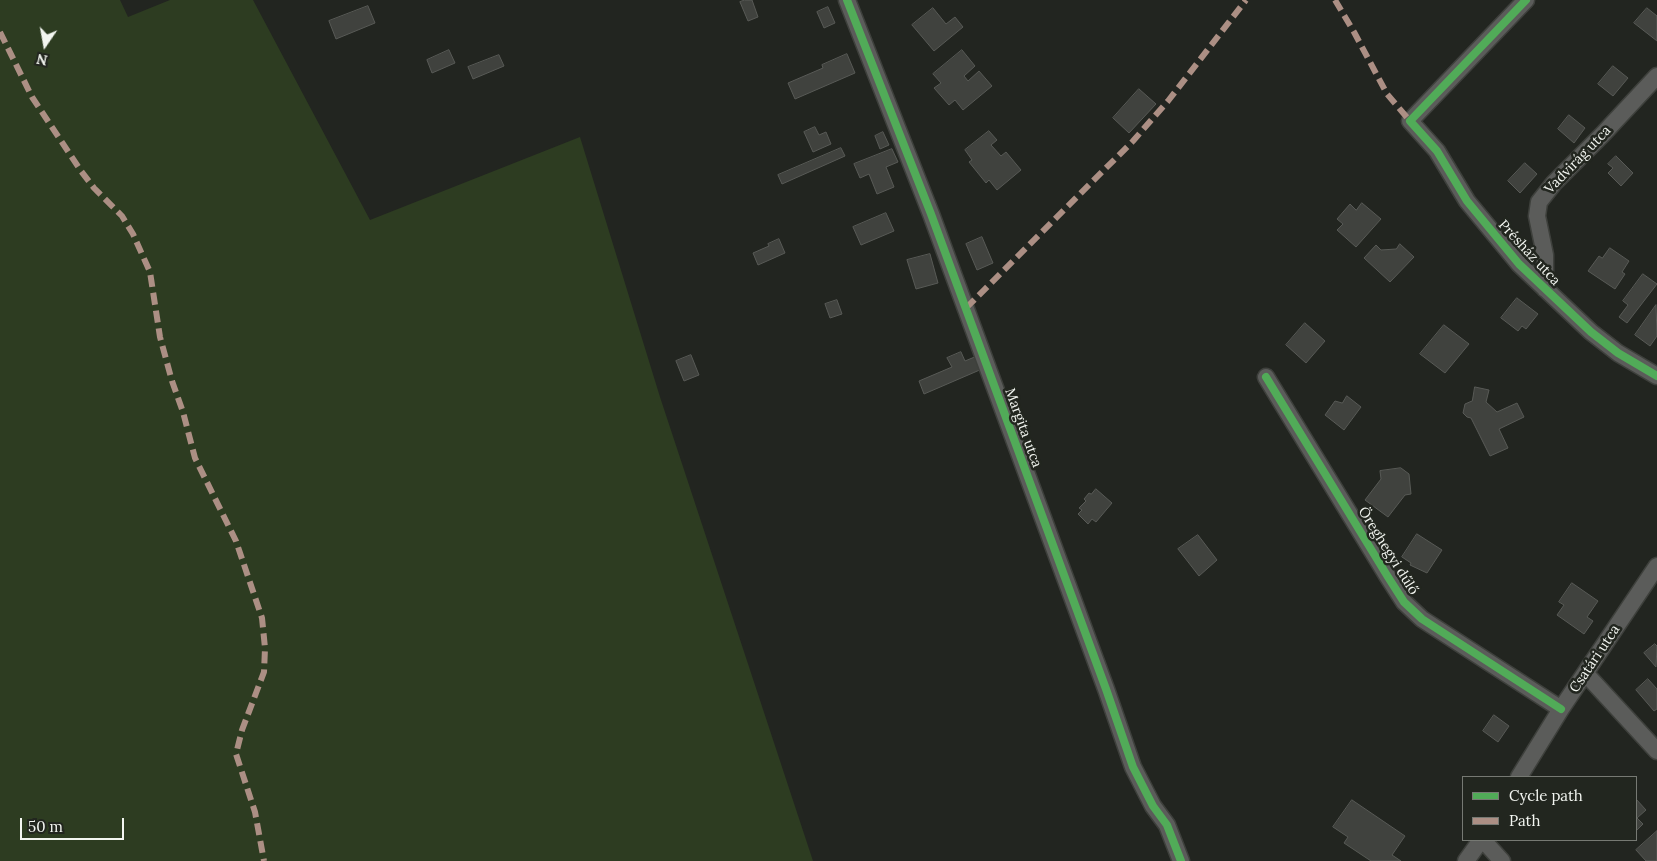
<!DOCTYPE html>
<meta charset="utf-8">
<style>
body{margin:0}
#map{position:relative;width:1657px;height:861px;overflow:hidden;background:#222520;font-family:Lora,serif}
canvas{display:block}
.legend{position:absolute;left:1462px;top:776px;width:175px;height:65px;box-sizing:border-box;background:#22261f;border:1px solid #767973;margin:0;padding:6px 9px;list-style:none;font-size:15px;color:#f3f6f1}
.legend li{display:flex;align-items:center;gap:10px;height:25px}
.legend b{width:25px;border:1px solid #767973}
.north{position:absolute;left:20px;top:20px;width:50px;height:50px;-webkit-text-stroke:4px #22261f;paint-order:stroke;rotate:192deg;font-size:14px;font-weight:700;line-height:20px;text-align:center;color:#f3f6f1}
.north::after{content:'';display:block;margin:auto;width:18px;height:22px;background:#f3f6f1;clip-path:polygon(50% 0,100% 100%,50% 72%,0 100%)}
.scale{position:absolute;left:20px;top:818px;width:104px;height:22px;box-sizing:border-box;border:2px solid #f3f6f1;border-top:0;padding-left:6px;font-size:15px;line-height:18px;white-space:nowrap;color:#f3f6f1;-webkit-text-stroke:4px #22261f;paint-order:stroke}
</style>
<div id="map">
<canvas width="1657" height="861"></canvas>
<ul class="legend">
<li><b style="height:6px;background:#51ab58"></b>Cycle path</li>
<li><b style="height:6px;background:#ac8f84"></b>Path</li>
</ul>
<div class="north">N</div>
<div class="scale">50 m</div>
</div>
<script>
const context = document.querySelector('canvas').getContext('2d');
context.lineJoin = 'round';
function fillPath(path, color) { context.fillStyle = color; context.fill(path, 'evenodd'); }
function stroke(path, color, width, dash) { context.strokeStyle = color; context.lineWidth = width; context.lineCap = dash ? 'butt' : 'round'; context.setLineDash(dash || []); context.stroke(path); }
function write(font, color, halo, rows, align = 'center') {
  context.font = font + ' Lora,serif'; context.lineWidth = 5; context.setLineDash([]); context.textBaseline = 'middle'; context.strokeStyle = halo; context.fillStyle = color; for (const [text, x, y, turn = 0] of rows) {
    context.save(); context.translate(x, y); context.rotate((+turn || 0) * Math.PI / 180); context.textAlign = isNaN(turn) ? turn : align; if (halo) context.strokeText(text, 0, 0); context.fillText(text, 0, 0); context.restore();
  }
}
const green = new Path2D(`
 M0 0H120L128 17 170 0H253L370 220 580 137 660 397 813 861H0Z`);
const building = new Path2D(`
 M745 0H752L758 17 748 21 740 2Z
 M368 6 375 23 336 39 329 21Z
 M828 7 835 23 824 28 817 12Z
 M933 8 946 24 955 17 963 27 934 51 912 25Z
 M1647 8 1657 16V41L1634 23Z
 M449 50 455 63 432 73 427 60Z
 M962 50 975 66 964 76 968 81 979 71 992 86 963 110 955 100 949 105 934 88 941 83 933 74Z
 M847 54 855 73 795 99 788 83 823 68 822 65Z
 M499 55 504 66 473 79 468 67Z
 M1613 66 1628 78 1613 96 1598 84Z
 M1139 89 1156 104 1129 133 1113 118Z
 M1569 115 1585 128 1574 143 1558 129Z
 M815 127 819 135 826 132 831 144 813 152 804 132Z
 M989 131 997 140 991 145 1001 156 1006 152 1021 170 997 190 989 180 986 183 969 162 972 160 965 150Z
 M883 132 889 145 880 149 875 136Z
 M841 148 845 156 782 184 778 175Z
 M892 149 898 162 886 167 894 187 877 194 869 174 860 178 854 164Z
 M1616 156 1633 173 1621 186 1608 173 1613 168 1608 164Z
 M1525 163 1537 174 1520 193 1508 181Z
 M1362 203 1381 219 1356 247 1337 230 1343 224 1337 219 1350 204 1356 210Z
 M886 213 894 231 861 245 853 227Z
 M982 237 993 263 977 270 966 244Z
 M779 239 785 253 758 265 753 253 769 246 768 244Z
 M1400 244 1414 257 1390 282 1364 258 1376 245 1381 250 1396 249Z
 M1610 248 1629 261 1622 272 1625 274 1615 289 1588 271 1599 256 1602 258Z
 M930 254 938 283 916 289 907 260Z
 M1643 274 1657 284 1627 323 1619 317 1628 305 1623 301Z
 M1517 298 1538 314 1526 329 1522 326 1518 331 1501 318Z
 M837 300 842 314 830 318 825 304Z
 M1656 305 1657 336 1650 346 1635 335Z
 M1305 323 1325 341 1306 363 1286 345Z
 M1444 325 1469 344 1445 373 1420 354Z
 M961 352 965 361 977 356 982 369 924 394 919 381 952 367 947 358Z
 M691 355 699 375 684 381 676 361Z
 M1475 387 1489 390 1486 402 1497 412 1517 403 1524 417 1499 429 1508 448 1490 456 1471 418 1467 417 1463 413 1465 404 1472 401Z
 M1347 396 1361 407 1344 430 1325 415 1335 401 1342 403Z
 M1401 468 1409 474 1411 494 1405 495 1388 517 1365 500 1381 479 1380 471Z
 M1096 489 1112 503 1096 522 1092 519 1088 524 1078 514 1082 510 1079 508 1086 501 1084 499 1089 493 1091 494Z
 M1417 534 1442 550 1427 573 1410 565 1411 563 1402 557Z
 M1198 535 1217 560 1199 576 1178 549Z
 M1572 583 1598 601 1587 617 1593 621 1584 634 1557 615 1564 605 1559 602Z
 M1655 644 1657 646 1656 667 1644 653Z
 M1648 679 1657 689V709L1654 711 1636 690Z
 M1494 715 1509 726 1498 742 1483 731Z
 M1636 799 1646 810 1637 818 1643 824 1636 831Z
 M1352 800 1405 836 1392 855 1401 861H1371L1344 843 1348 837 1333 827Z
 M1657 831V861H1646L1636 850Z`);
const minor = new Path2D(`
 M847 0 931 214 1106 689 1133 767 1153 806 1167 825 1181 861
 M1526 0 1410 121 1437 151 1467 201 1519 264 1591 332 1618 353 1657 376
 M1545 289V255L1537 216 1539 202 1554 183 1603 134 1657 76
 M1266 377 1388 577 1404 602 1422 619 1561 709
 M1586 674 1657 751
 M1519 777 1561 709 1657 566
 M1483 840 1502 861
 M1466 861 1481 840`);
const quiet = new Path2D(`
 M1335 0 1354 32 1387 94 1410 121
 M0 32 32 97 81 171 94 188 122 216 133 234 150 272 160 337 172 381 183 412 195 458 236 541 262 618 265 648 264 672 242 730 236 754 255 812 264 861
 M966 308 1133 141 1168 101 1246 0`);
const cycleway = new Path2D(`
 M847 0 931 214 1106 689 1133 767 1153 806 1167 825 1181 861
 M1526 0 1410 121 1437 151 1467 201 1519 264 1591 332 1618 353 1657 376
 M1266 377 1388 577 1404 602 1422 619 1561 709`);
const streetNames = [
 ["Vadvirág utca",1578,160,-46],
 ["Présház utca",1529,253,47],
 ["Margita utca",1023,428,70],
 ["Öreghegyi dűlő",1388,551,58],
 ["Csatári utca",1595,659,-56]
];
fillPath(green, '#2d3c21');
fillPath(building, '#40423e');
stroke(building, '#585a56', 1);
stroke(minor, '#3e403c', 19);
stroke(minor, '#5b5c5a', 16);
stroke(quiet, '#ac8f84', 6, [12, 6]);
stroke(cycleway, '#51ab58', 8);
write('14px', '#f3f6f1', '#22261f', streetNames);
</script>
